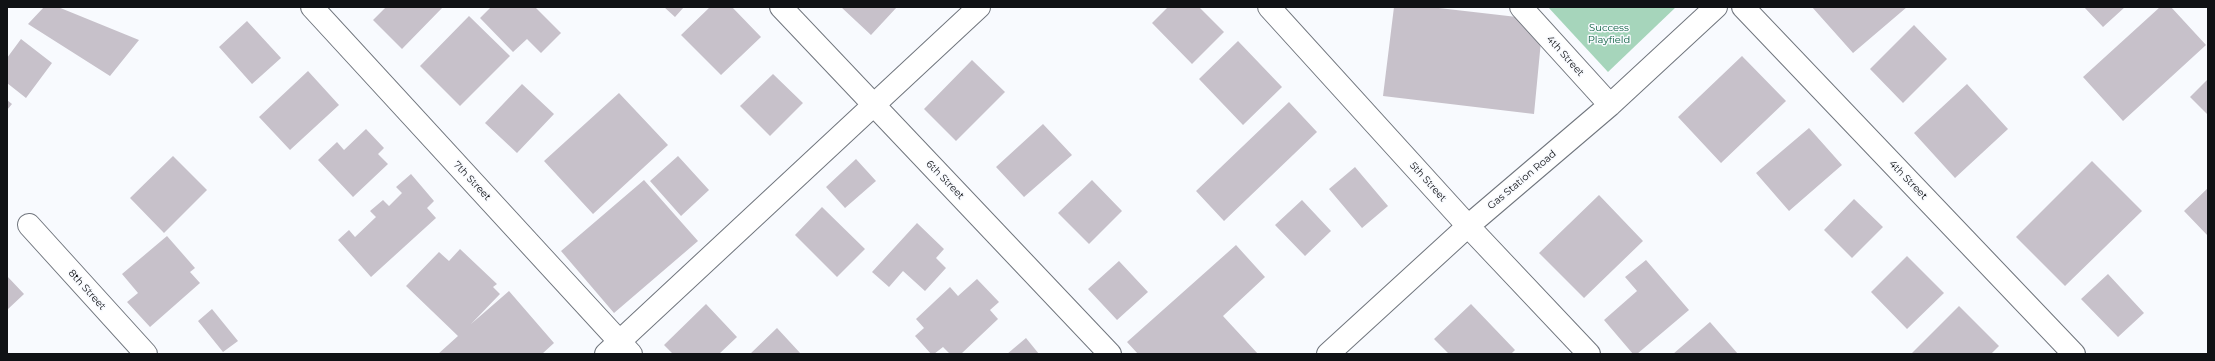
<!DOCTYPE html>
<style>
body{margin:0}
#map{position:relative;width:2215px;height:361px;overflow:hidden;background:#f8fafe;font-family:Montserrat,sans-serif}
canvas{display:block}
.frame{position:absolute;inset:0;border:8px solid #101215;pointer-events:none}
</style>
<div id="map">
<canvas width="2215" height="361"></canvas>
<div class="frame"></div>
</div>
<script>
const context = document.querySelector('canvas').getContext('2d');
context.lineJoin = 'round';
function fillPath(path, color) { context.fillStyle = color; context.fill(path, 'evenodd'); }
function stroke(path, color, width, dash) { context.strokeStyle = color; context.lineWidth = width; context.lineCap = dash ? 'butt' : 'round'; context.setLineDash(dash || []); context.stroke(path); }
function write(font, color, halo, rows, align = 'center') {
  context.font = font + ' Montserrat,sans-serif'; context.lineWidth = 3; context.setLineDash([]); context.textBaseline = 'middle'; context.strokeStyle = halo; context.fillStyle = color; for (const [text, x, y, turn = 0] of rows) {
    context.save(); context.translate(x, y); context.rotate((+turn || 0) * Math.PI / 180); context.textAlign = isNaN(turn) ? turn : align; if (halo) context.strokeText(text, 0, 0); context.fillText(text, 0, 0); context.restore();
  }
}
const green = new Path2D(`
 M1548 7H1676L1608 72Z`);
const building = new Path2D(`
 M44 7H58L139 40 110 76 28 24Z
 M386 7H443L402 49 373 20Z
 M491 7H535L561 33 541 53 527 39 513 52 480 18Z
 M664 7H684L675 17Z
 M710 7H732L761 37 721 75 681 35Z
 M841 7H897L871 35Z
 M1168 7H1199L1224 32 1192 64 1152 23Z
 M1394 7H1430L1543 20 1534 114 1383 96Z
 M1812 7H1907L1853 53Z
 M2084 7H2125L2103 27Z
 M2160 7H2171L2206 45 2123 121 2083 77Z
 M469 16 510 56 460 106 420 66Z
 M247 21 281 58 252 84 219 47Z
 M1914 25 1947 59 1903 103 1870 69Z
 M21 39 52 63 26 98 7 83V58Z
 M1238 41 1282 87 1243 125 1199 79Z
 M1742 56 1786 101 1721 163 1678 117Z
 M972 60 1005 92 956 141 924 109Z
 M308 71 339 105 290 150 259 117Z
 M773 74 803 103 770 136 740 106Z
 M2208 79V115L2190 97Z
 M522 84 554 114 517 153 485 123Z
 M1967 84 2008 129 1955 178 1914 133Z
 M619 93 668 145 593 214 544 161Z
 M7 100 12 104 7 110Z
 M1289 102 1317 132 1224 221 1196 191Z
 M1043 124 1072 155 1024 197 996 167Z
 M1809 128 1842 165 1789 211 1756 173Z
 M366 129 384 148 378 154 388 164 353 197 318 160 337 142 344 150Z
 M173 156 207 190 164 233 130 198Z
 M678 156 709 190 681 216 650 181Z
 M856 159 876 181 845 208 826 187Z
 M2092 161 2142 211 2065 286 2016 237Z
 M1355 167 1388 206 1362 228 1329 189Z
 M411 174 434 201 427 208 436 218 371 277 338 240 349 230 355 237 376 217 370 211 383 200 389 206 402 193 396 187Z
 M644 180 698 241 614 313 561 251Z
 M1092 180 1122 211 1089 244 1058 213Z
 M2208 188V236L2184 211Z
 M1599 195 1643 241 1584 298 1539 253Z
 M1854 199 1883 227 1852 258 1824 230Z
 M1302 200 1331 231 1305 256 1275 225Z
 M822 207 865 249 837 277 795 235Z
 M917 223 944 249 936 258 946 268 925 291 903 271 889 287 872 272Z
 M167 236 195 268 190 272 200 283 150 327 127 302 138 293 122 274Z
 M1236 245 1265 277 1223 316 1258 354H1138L1127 342Z
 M460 249 497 284 493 287 500 294 471 324 509 291 554 343 542 354H438L458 336 406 286 439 252 449 261Z
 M1907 256 1944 293 1907 329 1871 292Z
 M1646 260 1689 310 1637 354H1633L1604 320 1637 291 1625 277Z
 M1119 261 1148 292 1117 320 1088 289Z
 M2108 274 2144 313 2118 337 2081 299Z
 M7 276 24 294 7 310Z
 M977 279 999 302 990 310 998 319 961 354H950L943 347 934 354H931L915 336 924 328 916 319 950 287 958 296Z
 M706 304 737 337 719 354H673L664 345Z
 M1471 304 1515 350 1511 354H1449L1434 339Z
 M1959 306 1999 346 1991 354H1911Z
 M212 309 238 341 223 352 198 321Z
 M1710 322 1738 354H1673Z
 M777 328 801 354H750Z
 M1026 338 1039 354H1007Z`);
const minor = new Path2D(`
 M312 7 631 354
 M781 7 1110 354
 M1269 7 1468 226 1589 354
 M1521 7 1610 105
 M1743 7 2074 354
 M29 225 146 354
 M606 354 979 7
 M1328 354 1468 226 1610 105 1716 7`);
const parkNames = [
 ["Success",1609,28],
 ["Playfield",1609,40]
];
const streetNames = [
 ["4th Street",1565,56,48],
 ["6th Street",945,180,46],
 ["Gas Station Road",1522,180,-40],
 ["4th Street",1908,180,46],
 ["7th Street",472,181,47],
 ["5th Street",1428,182,48],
 ["8th Street",87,290,48]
];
fillPath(green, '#a6d5bb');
fillPath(building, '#c7c1ca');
stroke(minor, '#70757d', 24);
stroke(minor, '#fff', 22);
write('10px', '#0c6040', '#f8fafe', parkNames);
write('10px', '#101215', '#f8fafe', streetNames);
</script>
